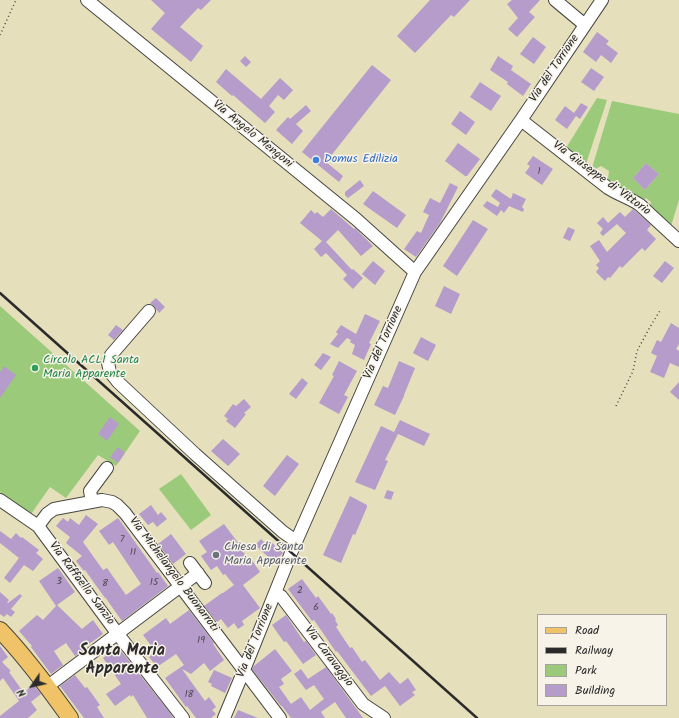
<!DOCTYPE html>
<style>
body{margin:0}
#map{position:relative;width:679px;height:718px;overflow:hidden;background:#e5dfbb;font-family:Kalam,sans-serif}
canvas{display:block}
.legend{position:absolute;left:537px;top:614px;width:130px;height:92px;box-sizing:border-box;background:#f7f3e8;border:1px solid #a5a39c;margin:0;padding:5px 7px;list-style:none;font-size:12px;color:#2b2b2b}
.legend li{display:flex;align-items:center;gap:8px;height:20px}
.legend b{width:20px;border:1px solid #a5a39c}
.north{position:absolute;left:12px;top:666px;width:40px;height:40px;-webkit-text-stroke:3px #f7f3e8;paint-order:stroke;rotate:236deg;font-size:11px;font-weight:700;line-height:16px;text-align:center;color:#2b2b2b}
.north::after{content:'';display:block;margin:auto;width:14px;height:18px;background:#2b2b2b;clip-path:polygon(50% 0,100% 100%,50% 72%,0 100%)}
</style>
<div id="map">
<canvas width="679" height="718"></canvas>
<ul class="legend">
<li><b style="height:5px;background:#f0c369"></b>Road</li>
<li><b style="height:5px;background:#2b2b2b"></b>Railway</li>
<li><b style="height:11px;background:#9bcb7a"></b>Park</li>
<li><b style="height:11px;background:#b59cca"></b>Building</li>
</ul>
<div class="north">N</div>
</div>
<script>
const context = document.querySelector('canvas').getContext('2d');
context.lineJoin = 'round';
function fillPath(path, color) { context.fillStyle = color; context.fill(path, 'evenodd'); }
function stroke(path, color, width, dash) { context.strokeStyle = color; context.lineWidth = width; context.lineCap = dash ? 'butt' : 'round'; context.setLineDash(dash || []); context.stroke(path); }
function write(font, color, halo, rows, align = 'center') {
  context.font = font + ' Kalam,sans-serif'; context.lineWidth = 3; context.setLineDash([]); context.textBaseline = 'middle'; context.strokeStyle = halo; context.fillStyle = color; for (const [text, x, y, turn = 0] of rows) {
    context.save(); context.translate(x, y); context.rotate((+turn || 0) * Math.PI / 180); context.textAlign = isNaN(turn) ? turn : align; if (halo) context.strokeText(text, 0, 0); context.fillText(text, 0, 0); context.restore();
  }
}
const green = new Path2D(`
 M597 98 607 100 586 164 566 148Z
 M612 101 679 114V200L671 226 650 206 651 202 646 198 643 201 619 189 608 179 609 171 601 166 594 170 592 168ZM646 163 659 174 645 190 633 178Z
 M0 306 140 431 116 466 98 455 66 498 50 487 31 514 0 492Z
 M181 474 211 515 191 530 159 489Z`);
const building = new Path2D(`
 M151 0H211L201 10 198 8 180 27 203 46 191 62 151 29 165 13Z
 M430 0H470L454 17 451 15 415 53 397 36Z
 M512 0H540L529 12 535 17 517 37 508 29 518 18 507 4Z
 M597 32 609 41 606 44 618 53 611 63 601 55 596 62 583 52Z
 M533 37 546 47 534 64 520 54Z
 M245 56 251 62 246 67 240 61Z
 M498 56 513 66 511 70 531 84 523 96 507 84 508 82 490 70Z
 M372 65 391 80 326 162 343 176 339 182 302 152Z
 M591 68 604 77 594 91 581 82Z
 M226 69 261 99 280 78 293 90 284 100 278 95 269 106 275 112 265 123 233 95 232 96 216 82Z
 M480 82 501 96 491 111 470 97Z
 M581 103 588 107 580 119 576 116 567 129 555 120 565 106 574 113Z
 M306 105 311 111 296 124 303 131 292 144 276 130 288 117 290 119Z
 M460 111 475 122 466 135 451 124Z
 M458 143 480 159 467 176H465L445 161Z
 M533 156 553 169 542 185 525 173 530 166 527 164Z
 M646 163 659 174 645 190 633 178Z
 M360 180 364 186 348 198 345 195V192Z
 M450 183 458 187 440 223 416 257 404 249 417 231 421 233 429 215 423 212 430 198 440 203Z
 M496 189 511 199 513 193 526 199 522 207 524 209 523 212 509 206 504 213 501 210 497 216 483 206 487 201 498 207 500 203 491 196Z
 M373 191 406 215 397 228 363 204Z
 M331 209 354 229 355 228 373 246 361 256 338 230 326 242 352 270 353 269 363 278 353 289 343 279 347 275 326 253 321 257 314 249 322 241 300 223 311 210 315 214 317 212 323 217Z
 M633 209 651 225 647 230 656 239 645 251 642 248 622 268 620 266 610 278 608 277 605 281 596 272 599 268 596 265 600 261 590 246 599 240 607 252 626 233 617 224 603 236 600 233 603 229 597 223 603 217 608 223 620 212 625 217Z
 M473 220 488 229 457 276 443 266Z
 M568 227 575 230 570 241 563 238Z
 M373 261 385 271 375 285 362 274Z
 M665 261 674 268 662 283 653 276Z
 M444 286 460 294 451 314 435 306Z
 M156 298 165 307 159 313 154 306 150 303Z
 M365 314 380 321 369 343 371 344 364 360 352 354 355 345 350 342 351 340 347 338 338 348 330 344 338 334 336 332 341 325 356 334Z
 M671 323 679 328V344L676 349 679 351V367L670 363 664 378 650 372 657 356 651 353 657 340 661 342Z
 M116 325 123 330 114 340 108 335Z
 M421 337 436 345 428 361 413 353Z
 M323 353 331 357 321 370 314 365Z
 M339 361 357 371 344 395 348 397 339 414 319 403 334 376 332 375Z
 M399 361 415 368 404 395V396L395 415 374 405 383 386 388 388Z
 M4 366 16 375 0 398V372Z
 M302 378 308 383 296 399 289 394Z
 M679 382V400L670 392Z
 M244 399 251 407 244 413 246 414 235 428 226 421 228 419 224 416 233 404 236 406Z
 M110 417 119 424 107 441 98 434Z
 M400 420 430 434 424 446 394 432Z
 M381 426 398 434 385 460 388 461 375 490 355 482Z
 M223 439 240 454 228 466 211 451Z
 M118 447 125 453 118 463 110 457Z
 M287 455 299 464 275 496 263 486Z
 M387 490 394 492 391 500 384 498Z
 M350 496 367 505V507L355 535 353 534 341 563 323 555Z
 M151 505 158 515 161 512 167 519 157 527 153 522 148 525 139 514Z
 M86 515 98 524 83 542 103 570 107 568 126 595 141 584 113 542 109 545 99 531 118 518 157 573 158 572 168 586 122 621 105 597V598L85 570 84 571 76 561 82 556 66 543 70 537 56 526 63 518 68 522 70 518 79 525Z
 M224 524 242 548 241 549 249 560 251 559 260 572 243 585 260 608 242 621 244 625 238 629 234 623 228 628 221 619 217 622 204 606 222 593H223L234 585 225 574 223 575 217 566 211 570 201 556 207 552 199 541Z
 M0 531 11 539 16 533 21 538 22 537 39 550 36 553 43 559 33 571 24 565 10 583 4 578 19 558 0 543Z
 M171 534 186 554 173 564 158 544Z
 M261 539 267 545 270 541 283 553 274 562 255 545Z
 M58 568 75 592 57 605 82 629 93 620 103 634 82 649 83 650 75 656 66 643 54 651 63 665 51 674 31 647 32 646 19 631 37 615 43 620 56 606 39 581Z
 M302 579 316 598 318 596 331 614 332 613 336 619 335 620 338 625 336 627 350 648 352 647 362 662 365 660 380 680 389 672 400 684 408 678 416 690 412 692 415 695 400 706 385 686 371 696 337 651 336 652 314 620 312 621 288 589Z
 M0 592 9 600 7 603H8L20 594 22 596 11 609 15 612 11 617 7 614 4 617 0 614Z
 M189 610 214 643 213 644 224 660 210 671 204 663 191 674 182 669 205 701 209 697 216 707 212 710 216 714 211 718H196L187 706 186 707 165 678 184 665 176 654 157 667 149 657 156 652 143 635 166 618 170 624Z
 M286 615 304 642 306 641 316 655 303 664 286 641 284 642 272 625Z
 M0 646 8 657 2 662 11 671 9 672 24 693 33 684 41 694 31 702 37 710 28 718H0V716L19 701 17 698 3 678 0 681Z
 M118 647 170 713 173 718H147L133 695 131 697 130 695 115 706 106 694 121 684 103 658Z
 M275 649 292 671 281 679 284 684 279 687 291 704 301 697 310 710 324 699 314 685 306 690 294 674 301 669 308 679 326 667 363 718H346L335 702 321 712 325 718H291L282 706H281L252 669 254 666Z
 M214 670 232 678 225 693 211 686 212 684 208 682Z
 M75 675 85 688 87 687 100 705 97 707 104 718H84L60 686Z
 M238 710 258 718H234Z`);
const path = new Path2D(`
 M0 35 16 0
 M616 406 633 371 637 351 650 327 661 309`);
const minor = new Path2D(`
 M87 0 356 219 415 272
 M555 0 585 25
 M521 120 608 188C619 195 630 198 640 205L679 241
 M149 311 111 355 108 363 110 372 118 382 195 454 283 532 296 541
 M0 500 38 526 117 633 183 718
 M92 502 90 491 107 468
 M38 526 47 514 54 509 102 500 112 502 117 505 125 513 280 718
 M190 563 205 583
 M275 593 281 596 363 704 384 718
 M48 686 198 573
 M224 718 244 670 291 553 415 272 521 120 602 0`);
const major = new Path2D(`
 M0 630C26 657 48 687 70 718`);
const rail = new Path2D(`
 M0 293 477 718`);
const markers = [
 [316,160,4,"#3f7fe0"],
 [35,368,4,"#2e9e5b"],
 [216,555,4,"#6b7280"]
];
const numberNames = [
 ["1",539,172],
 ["7",122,540],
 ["11",133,553],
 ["3",59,582],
 ["15",154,583],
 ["8",105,584],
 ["2",300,591],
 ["6",316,608],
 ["19",201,641],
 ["18",189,695]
];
const streetNames = [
 ["Via del Torrione",555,69,-56],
 ["Via Angelo Mengoni",252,135,39],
 ["Via Giuseppe di Vittorio",601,179,36],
 ["Via del Torrione",384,343,-66],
 ["Via Michelangelo Buonarroti",173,575,53],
 ["Via Raffaello Sanzio",81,584,53],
 ["Via del Torrione",256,641,-68],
 ["Via Caravaggio",328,657,53]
];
const shopNames = [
 ["Domus Edilizia",324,160]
];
const leisureNames = [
 ["Circolo ACLI Santa",43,361],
 ["Maria Apparente",43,375]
];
const worshipNames = [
 ["Chiesa di Santa",224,548],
 ["Maria Apparente",224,562]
];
const districtNames = [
 ["Santa Maria",122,652],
 ["Apparente",122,670]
];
fillPath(green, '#9bcb7a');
fillPath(building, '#b59cca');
stroke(minor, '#474641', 14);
stroke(major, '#474641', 18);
stroke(path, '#474641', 1.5, [1, 3]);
stroke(minor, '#fff', 12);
stroke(major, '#f0c369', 16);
stroke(rail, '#2b2b2b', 2.5);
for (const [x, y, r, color] of markers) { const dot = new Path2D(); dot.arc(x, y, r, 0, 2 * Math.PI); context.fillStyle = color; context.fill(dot); stroke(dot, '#f7f3e8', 1.5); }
write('10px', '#4e4753', null, numberNames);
write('12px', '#2b2b2b', '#f7f3e8', streetNames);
write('12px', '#366cbe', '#f7f3e8', shopNames, 'left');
write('12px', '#27864d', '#f7f3e8', leisureNames, 'left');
write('12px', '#5b616d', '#f7f3e8', worshipNames, 'left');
write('bold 16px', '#2b2b2b', '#f7f3e8', districtNames);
</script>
